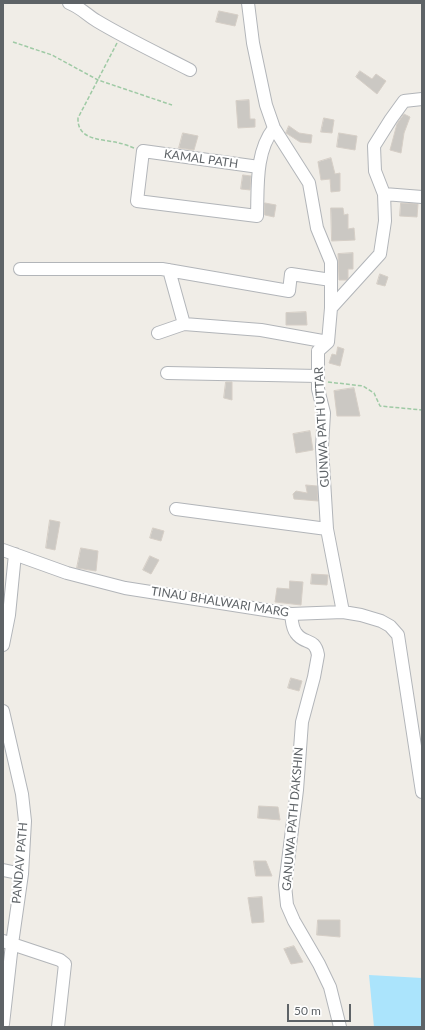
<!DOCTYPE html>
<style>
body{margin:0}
#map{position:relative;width:425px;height:1030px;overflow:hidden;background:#f0ede7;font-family:Lato,sans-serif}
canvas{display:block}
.frame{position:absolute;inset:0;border:4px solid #5e6367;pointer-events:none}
.scale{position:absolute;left:287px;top:1004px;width:64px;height:18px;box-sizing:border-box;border:2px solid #5e6367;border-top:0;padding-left:5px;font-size:12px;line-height:14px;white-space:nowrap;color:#5e6367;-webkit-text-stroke:3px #fff;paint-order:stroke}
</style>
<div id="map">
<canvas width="425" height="1030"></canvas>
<div class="frame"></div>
<div class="scale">50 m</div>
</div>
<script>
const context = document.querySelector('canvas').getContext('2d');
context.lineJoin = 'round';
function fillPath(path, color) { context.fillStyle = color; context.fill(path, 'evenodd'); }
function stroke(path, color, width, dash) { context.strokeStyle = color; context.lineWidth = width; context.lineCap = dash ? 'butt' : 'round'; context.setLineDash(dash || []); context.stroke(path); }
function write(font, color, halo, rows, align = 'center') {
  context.font = font + ' Lato,sans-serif'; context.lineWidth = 4; context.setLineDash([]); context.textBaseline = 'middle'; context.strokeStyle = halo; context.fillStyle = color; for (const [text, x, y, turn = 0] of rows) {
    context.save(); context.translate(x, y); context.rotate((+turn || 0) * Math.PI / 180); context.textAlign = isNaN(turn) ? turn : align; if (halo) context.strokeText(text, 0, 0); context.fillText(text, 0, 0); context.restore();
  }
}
const water = new Path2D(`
 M369 975 422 978V1027H374Z`);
const building = new Path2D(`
 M219 11 238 15 235 26 216 22Z
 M360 71 372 79 376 74 386 81 377 94 356 77Z
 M249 100 250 119H255V127L238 128 236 101Z
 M404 114 410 117 404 133 401 153 390 150 397 124Z
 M324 118 334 120 332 133 321 132Z
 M289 126 299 133 312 135 311 143 300 142 286 133Z
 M183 133 198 136 194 150 179 148Z
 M339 133 357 136 355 150 337 147Z
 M331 158 335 174 340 173V191L331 192 330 179 321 180 318 162Z
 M243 175 251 176 250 190 241 189Z
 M265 203 276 205 274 217 265 215Z
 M401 203 418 204 417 217 400 216Z
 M331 208H343L344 215 348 214V229L354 228 355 240 332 241Z
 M353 253V269H348V278L347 280H339L338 254Z
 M380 274 388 277 385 286 377 284Z
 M306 312 307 325H286V313Z
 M338 347 344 349 340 366 329 363 332 354 336 355Z
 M226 382H232V400L224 398Z
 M354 388 360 416H337L334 391Z
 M310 431 313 450 296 453 293 434Z
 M306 485 317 486 318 501 294 499 293 494 296 491 307 493Z
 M50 520 60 522 55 550 46 548Z
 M153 528 164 531 161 541 150 538Z
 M81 548 98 551 96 571 77 568Z
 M150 556 159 560 151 574 143 570Z
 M312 574 328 575 327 585 311 584Z
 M290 581 303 582 301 605 275 602 277 588 289 589Z
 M291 678 302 681 299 691 288 688Z
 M259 806 278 807 280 820 258 818Z
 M254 861H266L272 876H256Z
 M262 897 264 922 252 923 248 898Z
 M318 920H340V937L317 935Z
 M294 946 303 962 291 964 284 949Z`);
const path = new Path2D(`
 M13 42 52 55 98 80 172 105
 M117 43 78 118C77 141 103 139 119 143 124 144 129 146 134 148
 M328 382 363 386 374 393 380 406 422 410`);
const minor = new Path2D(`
 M69 3C80 7 87 15 97 21 127 39 159 54 190 70
 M248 3 253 43 266 105 274 128 309 183 317 228 331 262V308
 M259 167 143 151 137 201 257 216C258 187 255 152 274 128
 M384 194 422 197
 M20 269H162L289 291 291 274 331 280
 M169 270 184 324
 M158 333 184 324 261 330 328 342
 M167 373 318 376
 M176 509 327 529
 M3 550 67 573 125 588 291 614 343 612 361 615 381 621 390 626 398 635 422 792
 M343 612 327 529 322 447 324 413 318 389V351L328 342 331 308 380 254 385 221 384 194 375 171 374 146 391 119 404 101 422 99
 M291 614C292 621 292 628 296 633 304 645 315 637 318 655L314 677 302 722 297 790 285 885 287 905 294 921 319 964 330 987 340 1027
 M3 645 9 615 15 554
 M3 711 22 794 25 821 22 874 12 944 3 1024
 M3 870 22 874
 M3 941 60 960 65 964 58 1027`);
const streetNames = [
 ["KAMAL PATH",201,159,8],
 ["GUNWA PATH UTTAR",322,427,-93],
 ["TINAU BHALWARI MARG",220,602,9],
 ["GANUWA PATH DAKSHIN",293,819,-85],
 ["PANDAV PATH",20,863,-85]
];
fillPath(water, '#abe4fc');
fillPath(building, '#cbc8c3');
stroke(building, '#d5cec6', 1);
stroke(minor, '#b2b5b9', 14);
stroke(path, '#9fcaa5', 1.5, [4, 2]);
stroke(minor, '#fff', 12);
write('12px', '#5e6367', '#fff', streetNames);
</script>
